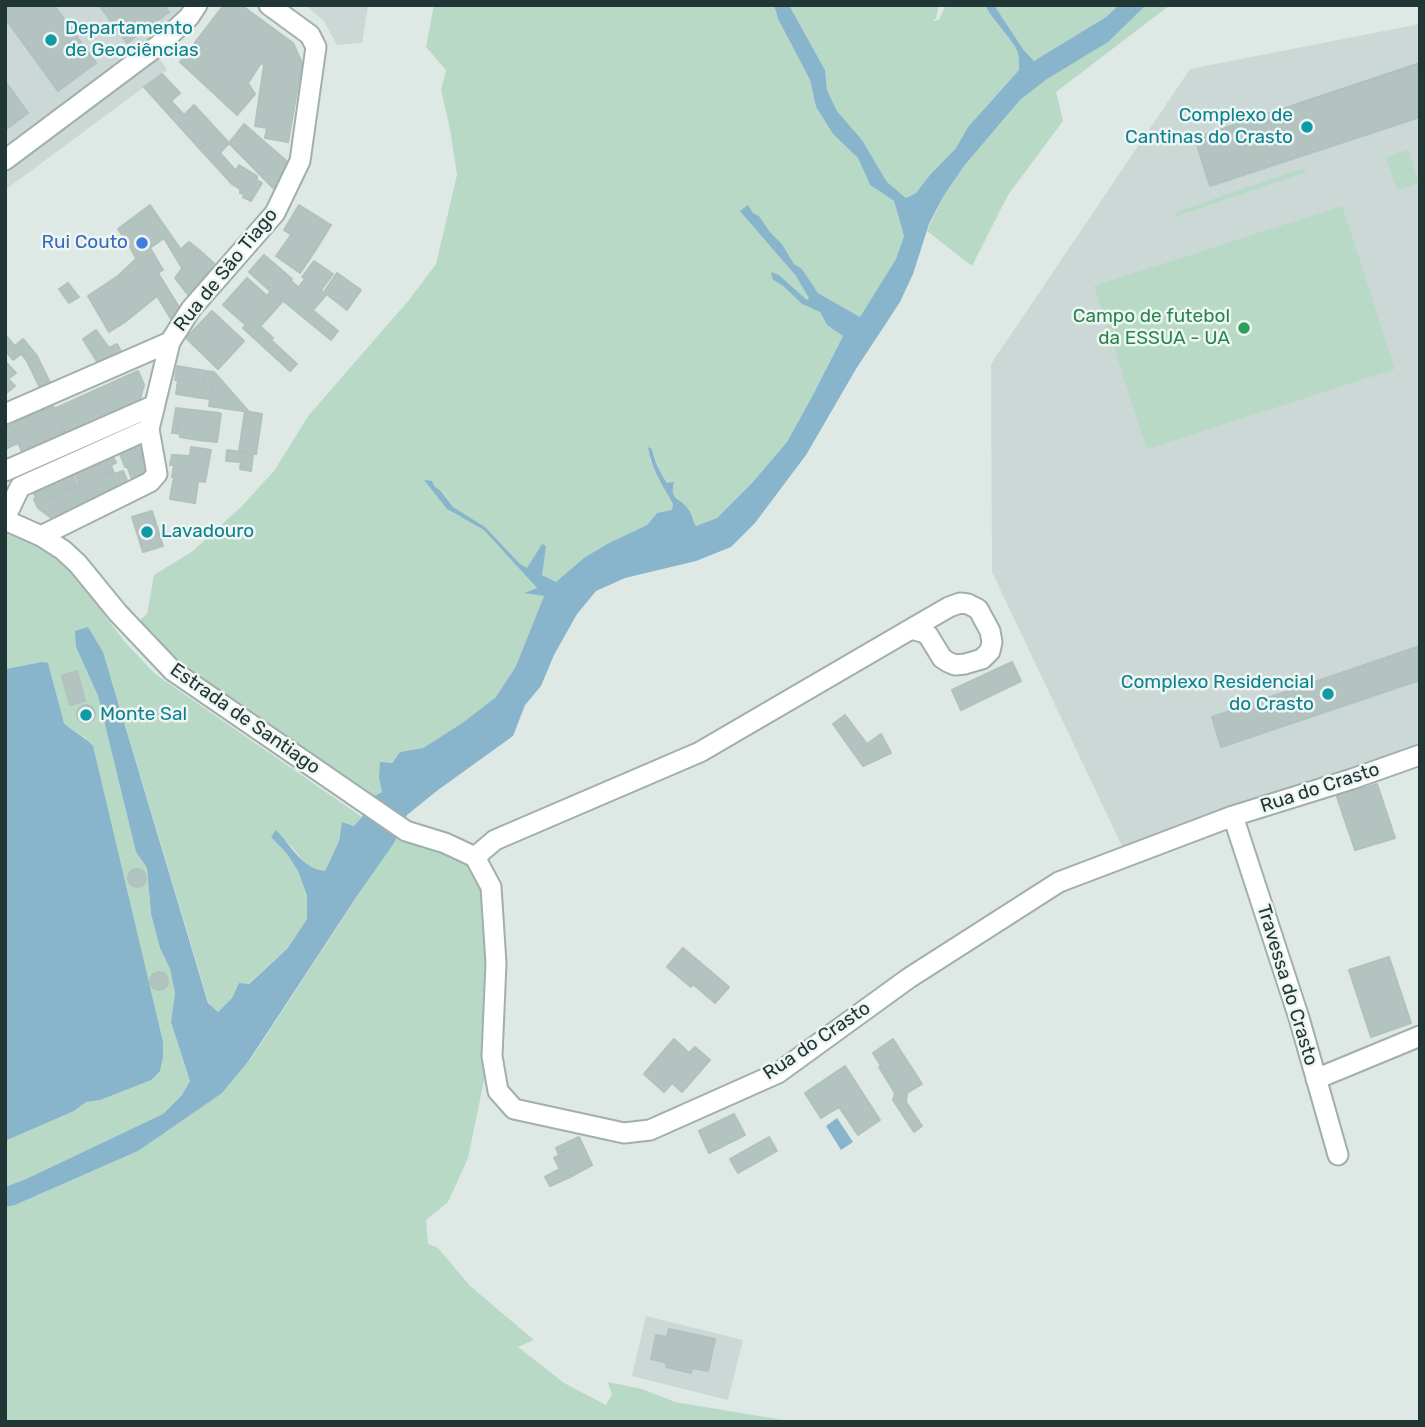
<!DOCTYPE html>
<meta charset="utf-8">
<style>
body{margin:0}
#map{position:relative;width:1425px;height:1427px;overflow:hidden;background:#dee8e5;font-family:Rubik,sans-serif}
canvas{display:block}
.frame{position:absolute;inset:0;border:7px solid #203735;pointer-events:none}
</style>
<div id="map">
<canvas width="1425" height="1427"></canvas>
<div class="frame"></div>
</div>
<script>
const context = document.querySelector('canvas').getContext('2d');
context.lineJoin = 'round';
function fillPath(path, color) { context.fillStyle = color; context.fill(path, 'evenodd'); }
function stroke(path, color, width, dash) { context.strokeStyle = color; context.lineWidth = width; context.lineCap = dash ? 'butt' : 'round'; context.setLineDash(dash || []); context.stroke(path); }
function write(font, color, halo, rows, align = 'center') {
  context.font = font + ' Rubik,sans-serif'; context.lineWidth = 5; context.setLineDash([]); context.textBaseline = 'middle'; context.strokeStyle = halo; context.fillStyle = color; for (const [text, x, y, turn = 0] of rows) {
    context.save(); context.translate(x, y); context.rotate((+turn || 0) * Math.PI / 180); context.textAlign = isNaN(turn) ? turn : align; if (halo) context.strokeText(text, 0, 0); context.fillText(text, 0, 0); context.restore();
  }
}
const built = new Path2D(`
 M5 5H197L157 55 167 70 5 190Z
 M305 5H368L362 43 337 45 324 21Z
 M1420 24V747L1122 846 992 572 991 364 1190 69Z
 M646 1316 743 1340 728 1400 632 1376Z`);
const green = new Path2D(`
 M434 5H774L778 19 810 80 816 107 833 134 858 158 870 185 894 201 904 236 896 259 860 317 818 293 802 269 794 264 782 244 770 232 759 216 753 213 741 210 796 276 810 298 807 300 779 275 773 280 782 285 802 304 820 312 827 325 843 336 814 393 787 442 752 483 717 518 696 526 689 509 675 498 661 476 652 449 650 460 673 504 672 511 657 513 647 525 609 543 585 557 556 583 542 575V545L528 569 520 564 479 523 465 516 453 507 442 491 425 481 453 513 484 529 537 588 526 592 544 596 516 666 496 697 465 722 423 748 400 752 379 778 382 792 368 799 178 671 134 625 147 614 154 575 193 551 242 506 274 471 309 415 409 300 436 264 457 175 450 129 441 90 446 70 426 47Z
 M789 5H939L936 18 933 21 939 20 946 5H985C992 20 1014 39 1018 53 1019 58 1019 65 1019 70L968 127 956 148 929 176 916 193 906 198 887 182 862 140 837 111 827 90 825 70Z
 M994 5H1119L1106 17 1034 61 1023 49Z
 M1146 5H1170L1056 92 1063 121 1008 195 972 266 927 231 943 197 964 166 1020 100 1047 79 1075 61Z
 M1408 150 1419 183 1397 190 1386 157Z
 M1304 168 1306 172 1177 216 1176 212Z
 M1342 206 1395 369 1147 449 1094 286Z
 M5 531 36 542 69 567 124 641 155 674 362 817 354 826 342 822 339 841 325 871C304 869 301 855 288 843 284 839 277 839 271 837L287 854 298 871 307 897V919L287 949 248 984 239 983 232 998 218 1012 209 1004 111 678 76 647 98 696 136 852 147 868 151 914 160 948 170 969 175 993 171 1022 190 1081 182 1095 163 1114 26 1179 5 1187V1141L74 1111 86 1102 100 1100 160 1071 163 1057V1042L86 738 70 729 64 723 48 663H36L5 669Z
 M398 834 448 853 475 870 486 900 491 968 484 1080 468 1158 448 1202 426 1220 428 1244 438 1248 470 1286 534 1340 518 1347 564 1383 606 1405 612 1395 608 1382 642 1389 675 1402 795 1422H5V1207L15 1205 138 1151 176 1123 251 1059Z`);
const water = new Path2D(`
 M774 5H789L825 70 827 90 837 111 862 140 887 182 906 198 916 193 929 176 956 148 968 127 1019 70C1019 65 1019 58 1018 53 1014 40 992 20 985 5H994L1023 49 1034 61 1106 17 1119 5H1146L1108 42 1047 79 1020 100 964 166 943 197 929 224 913 274 900 302 856 369 806 455 755 523 731 547 696 561 625 578 596 591 577 614 554 655 541 686 525 705 513 736 438 790 407 815 394 843 357 896 250 1059 222 1093 138 1151 15 1205 5 1207V1187L26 1179 163 1114 182 1095 190 1081 171 1022 175 993 170 969 160 948 151 914 147 868 136 852 98 696 76 647 75 631 88 627 103 652 208 1003 218 1012 232 998 239 983 249 984 287 949 307 919V896L298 871 287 854 271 837 276 830C291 845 302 869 325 871L339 841 342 822 354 826 362 817 368 799 382 792 379 778 380 762 392 763 400 752 423 748 464 722 496 697 516 666 544 596 524 593 537 588 484 530 447 509 424 480 432 481 434 486 441 491 453 507 485 527 519 563 527 568 542 544 546 546 542 575 556 582 585 557 609 543 647 525 657 513 672 510 673 504C663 485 651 469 648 447L652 449C655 461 659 472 667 483L674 482C669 501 680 497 689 510 692 514 693 521 696 526L717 518 752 483 787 442 814 393 843 336 827 325 820 312 802 304 782 285 773 280 771 272 779 275 807 300 809 298 796 276 740 211 748 205 753 213 759 216 770 232 782 244 794 264 802 269 818 293 860 317 896 259 904 236 894 201 870 185 858 158 833 134 816 107 810 80 778 19Z
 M42 662 48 663 64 723C74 733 84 736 93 746L163 1042V1057L160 1071 151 1080 100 1100 86 1102 74 1111 5 1141V669Z
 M837 1118 853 1142 841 1150 826 1126Z`);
const building = new Path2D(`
 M5 5H54L96 63 58 91 5 18Z
 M99 5H164L169 12 127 43Z
 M241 5 293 43 302 63 288 142 265 138 267 128 255 126 264 65 237 42 206 86 180 62 223 6Z
 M237 42 261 63 248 83 255 94 237 115 206 86Z
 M1420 63V117L1210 186 1195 138Z
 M162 74 180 93 171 101 184 115 194 105 218 131 200 149 144 87Z
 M5 81 28 113 5 130Z
 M244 124 291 165 279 194 229 143Z
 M218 131 229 143 212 162 200 149Z
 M220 153 236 171 239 165 257 176V180L262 183 251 201 243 197 244 194 240 193V189L232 184 212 162Z
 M150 205 188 260 182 268 164 238 150 248 163 270 147 279 130 247 118 229Z
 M299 205 331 225 315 251 284 230Z
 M291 235 315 251 300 273 276 256Z
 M189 242 198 249 188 260 181 249Z
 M198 249 219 268 212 278 188 260Z
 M264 255 292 279 277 297 249 272Z
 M136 259 157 296 125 322 109 332 88 296 118 276Z
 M188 260 212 278 192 300 175 278Z
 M314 261 333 274 321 290 302 277Z
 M158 273 182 312 171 319 147 279Z
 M337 273 361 290 347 310 324 292Z
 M247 278 267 296 254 311 258 314 247 326 223 305Z
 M305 279 317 287 304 303 338 331 331 340 286 303Z
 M290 280 299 288 286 303 277 297Z
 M68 283 79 297 69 303 59 289Z
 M317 287 326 295 313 310 304 303Z
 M271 291 282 302 265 321 254 311Z
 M212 311 244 341 218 369 186 338Z
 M258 314 265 321 260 326 273 338 271 340 297 364 290 371 243 328 246 325 247 326Z
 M96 330 109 348 117 344 124 357 101 368 83 339Z
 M5 334 21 354 13 360 5 350Z
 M23 339 37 356 27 361 15 346Z
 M37 356 53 389 43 394 27 361Z
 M5 361 16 373 8 379 15 386 5 394Z
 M177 366 206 371 201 398 183 395 185 381 175 380Z
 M138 371 144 385 137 409 68 440 54 409Z
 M206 371 214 372 210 399 201 398Z
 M214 372 249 412 209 406Z
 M178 380 185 381 183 395 176 394Z
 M53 406 68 440 47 449 32 415Z
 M176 408 184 409 183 418 178 417 176 433H172Z
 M184 409 219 413 217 426H213L211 437 199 435 198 440 180 437V434L176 433 178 417 183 418Z
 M245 411 262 414 256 454 239 451Z
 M219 413 221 414 217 442 198 440 199 435 211 437 213 426H217Z
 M32 415 47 449 25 459 11 425Z
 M11 425 18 443 5 449V427Z
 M138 440 143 451 138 453 141 460 125 467 118 449Z
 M191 447 211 450 205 482 198 481 195 503 170 499 174 477H172L174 465H170L172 455 190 456Z
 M145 450 148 475 133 482 127 466 141 460 138 453Z
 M227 450 253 454 251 471 240 469 241 462 226 461Z
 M111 452 116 463 111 465 113 471 85 484 82 477 77 479 73 469Z
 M70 469 77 485 43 501 41 496 36 498 31 487Z
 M113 471 115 474 123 471 129 485 118 489 110 472Z
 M110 472 118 489 99 499 91 481Z
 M82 477 85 484 91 481 99 499 89 504 77 479Z
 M80 485 89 504 69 514 58 495Z
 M58 495 69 514 55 521 38 508 34 499 41 496 43 501Z
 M152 511 163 546 143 552 132 517Z
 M1420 646V680L1221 747 1212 717Z
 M1012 662 1021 681 961 710 952 690Z
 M77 671 85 701 70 705 62 676Z
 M77 714a9 9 0 1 1 18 0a9 9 0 1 1-18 0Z
 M845 715 867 744 881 734 891 753 863 766 833 724Z
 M1377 784 1395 838 1355 850 1336 794 1357 787 1365 788Z
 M128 878a9 9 0 1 1 18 0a9 9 0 1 1-18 0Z
 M683 948 729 987 715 1003 693 984 691 987 667 967Z
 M1389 957 1411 1023 1371 1037 1349 970Z
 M150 981a9 9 0 1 1 18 0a9 9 0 1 1-18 0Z
 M674 1039 689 1053 695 1047 710 1060 682 1092 672 1083 664 1092 644 1074Z
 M893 1039 922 1084 907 1093 906 1102 922 1126 914 1132 893 1100 895 1093 879 1067 881 1066 873 1053Z
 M845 1066 880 1120 858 1135 839 1107 821 1118 805 1093Z
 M734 1114 745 1135 709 1153 699 1131Z
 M579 1137 592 1165 570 1177 566 1168 583 1159 576 1144 558 1153 556 1148Z
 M769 1137 777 1151 738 1173 730 1159Z
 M576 1144 583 1159 566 1168 558 1153Z
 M560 1155 570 1177 550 1186 545 1177 560 1169 554 1158Z
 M669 1329 715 1339 708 1371 692 1368 691 1373 666 1367 667 1363 651 1359 656 1335 667 1337Z`);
const minor = new Path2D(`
 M5 160 160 44 189 17 197 5
 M5 414 170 342 191 309 275 213 300 161 316 47 310 35 269 5
 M5 471 155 405
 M5 518 20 487 149 429
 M5 520 41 536 63 550 78 564 118 613 173 671 406 831 445 843 475 857 491 887 496 963 492 1056 498 1091 514 1109 624 1133 650 1130 778 1073 909 978 1059 882 1233 816 1352 779 1420 755
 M41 536 150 482 157 474 149 429 170 342
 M1233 816 1299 1018 1338 1155
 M475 857 495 840 700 752 911 629 949 607 960 603 968 604 978 609 990 631 992 642 990 651 982 659 965 664 955 665 948 662 942 658 928 635 922 632 911 629
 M1316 1079 1420 1036`);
const markers = [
 [51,40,7,"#0f9aa8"],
 [1307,127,7,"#0f9aa8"],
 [142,243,7,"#3f7fe0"],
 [1244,328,7,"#2e9e5b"],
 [147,532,7,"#0f9aa8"],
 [1328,694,7,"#0f9aa8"],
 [86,715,7,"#0f9aa8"]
];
const cultureNames = [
 ["Departamento",65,29],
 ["de Geociências",65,51],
 ["Complexo de",1293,116,"right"],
 ["Cantinas do Crasto",1293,138,"right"],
 ["Lavadouro",161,532],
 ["Complexo Residencial",1314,683,"right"],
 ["do Crasto",1314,705,"right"],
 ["Monte Sal",100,715]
];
const shopNames = [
 ["Rui Couto",128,243]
];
const streetNames = [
 ["Rua de São Tiago",226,270,-51],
 ["Estrada de Santiago",245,719,35],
 ["Rua do Crasto",1320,788,-18],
 ["Travessa do Crasto",1287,985,73],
 ["Rua do Crasto",817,1041,-34]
];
const leisureNames = [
 ["Campo de futebol",1230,317],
 ["da ESSUA - UA",1230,339]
];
fillPath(built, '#ccd8d5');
fillPath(green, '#b7d9c6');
fillPath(water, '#88b5cb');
fillPath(building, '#b3c3bf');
stroke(building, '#b1c1bd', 2);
stroke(minor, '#a1afad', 23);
stroke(minor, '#fff', 19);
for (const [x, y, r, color] of markers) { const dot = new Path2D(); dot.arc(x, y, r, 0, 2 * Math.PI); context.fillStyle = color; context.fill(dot); stroke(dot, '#eef5f3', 2.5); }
write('19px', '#0d838f', '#eef5f3', cultureNames, 'left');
write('19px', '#366cbe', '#eef5f3', shopNames, 'right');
write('19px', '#203735', '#eef5f3', streetNames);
write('19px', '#27864d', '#eef5f3', leisureNames, 'right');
</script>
